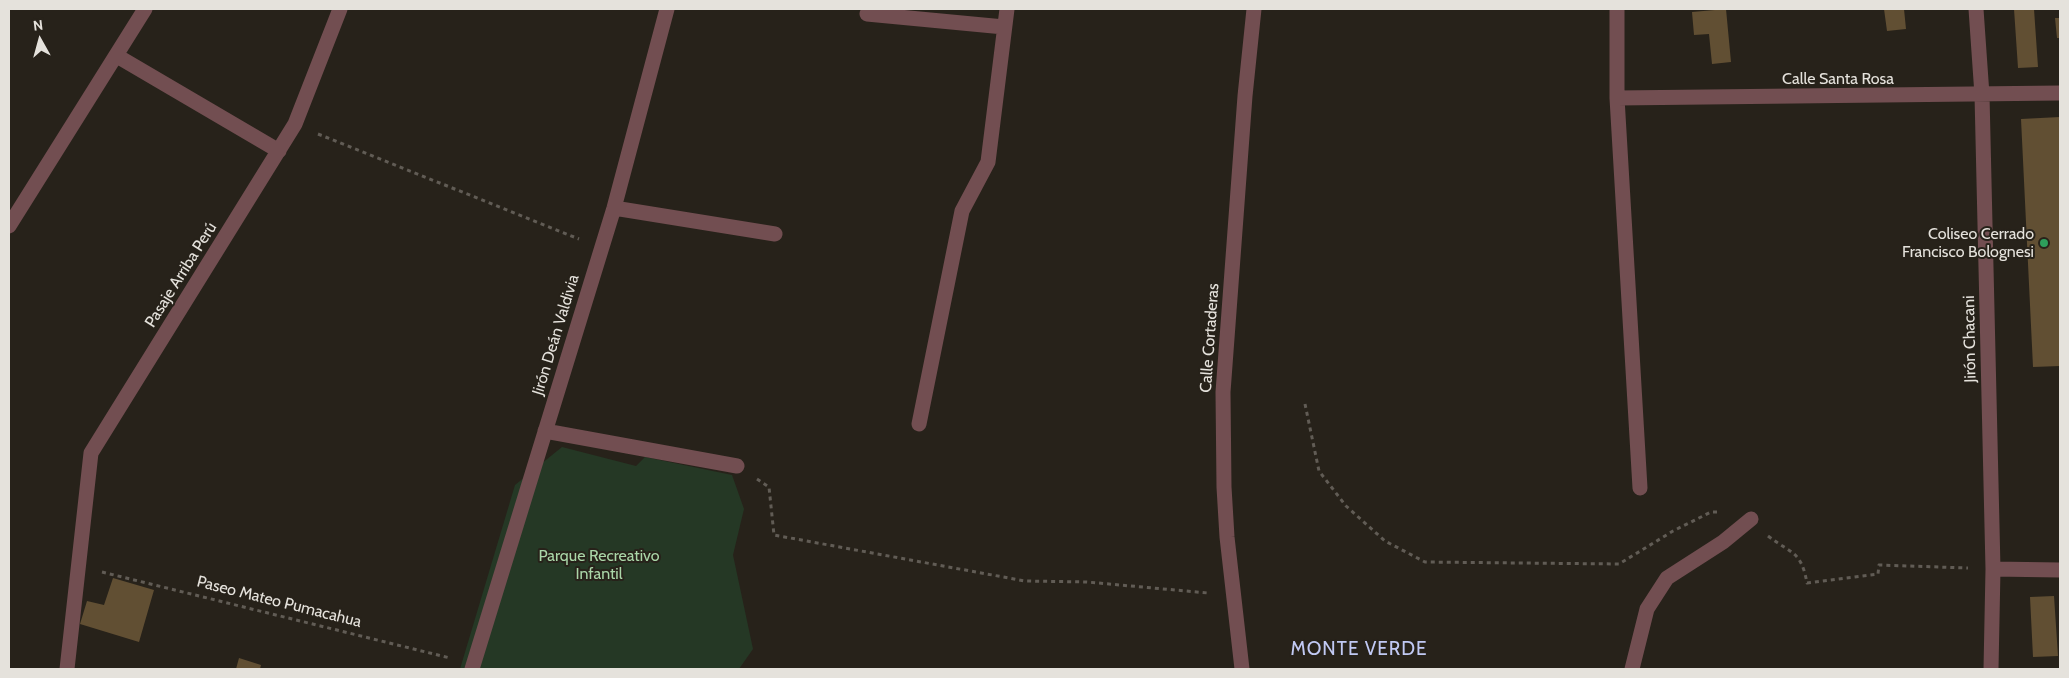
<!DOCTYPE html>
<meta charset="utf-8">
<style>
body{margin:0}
#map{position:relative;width:2069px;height:678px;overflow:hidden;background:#27221a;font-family:Cabin,sans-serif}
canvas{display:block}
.frame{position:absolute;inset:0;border:10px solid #e5e2dc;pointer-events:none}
.north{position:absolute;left:15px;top:15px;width:50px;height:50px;-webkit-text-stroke:4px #27221a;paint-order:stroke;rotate:353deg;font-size:14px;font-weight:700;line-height:20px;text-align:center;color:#e5e2dc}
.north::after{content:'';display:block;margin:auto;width:18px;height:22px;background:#e5e2dc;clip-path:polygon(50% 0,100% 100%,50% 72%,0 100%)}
</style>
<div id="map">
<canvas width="2069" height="678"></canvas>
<div class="frame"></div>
<div class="north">N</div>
</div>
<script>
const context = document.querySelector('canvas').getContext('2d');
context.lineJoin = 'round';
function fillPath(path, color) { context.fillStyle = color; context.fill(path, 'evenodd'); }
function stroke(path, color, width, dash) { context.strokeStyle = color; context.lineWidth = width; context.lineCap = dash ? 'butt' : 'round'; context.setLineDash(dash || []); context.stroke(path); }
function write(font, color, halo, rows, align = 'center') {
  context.font = font + ' Cabin,sans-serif'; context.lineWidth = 4; context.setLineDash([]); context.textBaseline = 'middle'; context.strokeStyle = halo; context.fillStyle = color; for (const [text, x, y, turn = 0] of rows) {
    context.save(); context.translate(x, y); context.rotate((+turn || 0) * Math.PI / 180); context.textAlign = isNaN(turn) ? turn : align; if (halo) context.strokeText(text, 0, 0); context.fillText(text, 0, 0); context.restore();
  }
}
const green = new Path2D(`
 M562 447 636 466 645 457 732 475 744 509 733 555 753 649 739 669H460L515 485Z`);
const building = new Path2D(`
 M1726 9 1731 62 1712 64 1709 34 1694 35 1692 12Z
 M1884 9H1904L1906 29 1887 31Z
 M2014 9H2034L2038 67 2018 68Z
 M2055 18H2060V38H2057Z
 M2060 117V366L2033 367 2021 119Z
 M113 578 154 590 139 642 80 624 87 601 104 605Z
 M2054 596 2058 656 2033 657 2030 597Z
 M239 658 261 665 260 669H236Z`);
const path = new Path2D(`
 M318 134 579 239
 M1305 404 1319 471 1346 506 1385 541 1425 562 1619 564 1673 531 1711 512H1720
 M757 479 769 487 774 535 1025 581 1087 582 1208 593
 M1768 536C1791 554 1801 550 1807 583L1878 574 1879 565 1968 568
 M102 572 450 658`);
const minor = new Path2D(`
 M1617 9V98L1640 488
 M1976 9 1982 95 1993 569 1991 669
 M867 14 1004 27
 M117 56 279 151
 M1617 98 2060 93
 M614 208 775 234
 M9 226 145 9
 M919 424 962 211 988 162 1007 9
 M545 431 737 466
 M1993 569 2060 570
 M67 669 91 453 295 124 340 9
 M472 669 614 208 667 9
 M1242 669 1227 537 1224 487 1223 392 1245 96 1254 9
 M1632 669 1647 609 1667 578 1723 542 1751 519`);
const markers = [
 [2044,243,5,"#2e9e5b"]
];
const streetNames = [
 ["Calle Santa Rosa",1838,79],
 ["Pasaje Arriba Perú",181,275,-58],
 ["Jirón Deán Valdivia",556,335,-73],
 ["Calle Cortaderas",1210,338,-86],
 ["Jirón Chacani",1970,339,-91],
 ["Paseo Mateo Pumacahua",279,602,14]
];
const poiNames = [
 ["Coliseo Cerrado",2034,234],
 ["Francisco Bolognesi",2034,252]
];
const parkNames = [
 ["Parque Recreativo",599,556],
 ["Infantil",599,574]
];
const quarterNames = [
 ["MONTE VERDE",1359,649]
];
fillPath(green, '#253825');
fillPath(building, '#614f33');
stroke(path, '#615c55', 3, [4, 4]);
stroke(minor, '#724e51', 15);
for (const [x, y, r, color] of markers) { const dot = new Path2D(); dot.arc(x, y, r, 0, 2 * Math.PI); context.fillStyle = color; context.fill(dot); stroke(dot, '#27221a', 2); }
write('16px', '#e5e2dc', '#27221a', streetNames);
write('16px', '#e5e2dc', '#27221a', poiNames, 'right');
write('16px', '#aad6a8', '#27221a', parkNames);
context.letterSpacing = '1px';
write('19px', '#c1c9f3', '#27221a', quarterNames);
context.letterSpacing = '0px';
</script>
